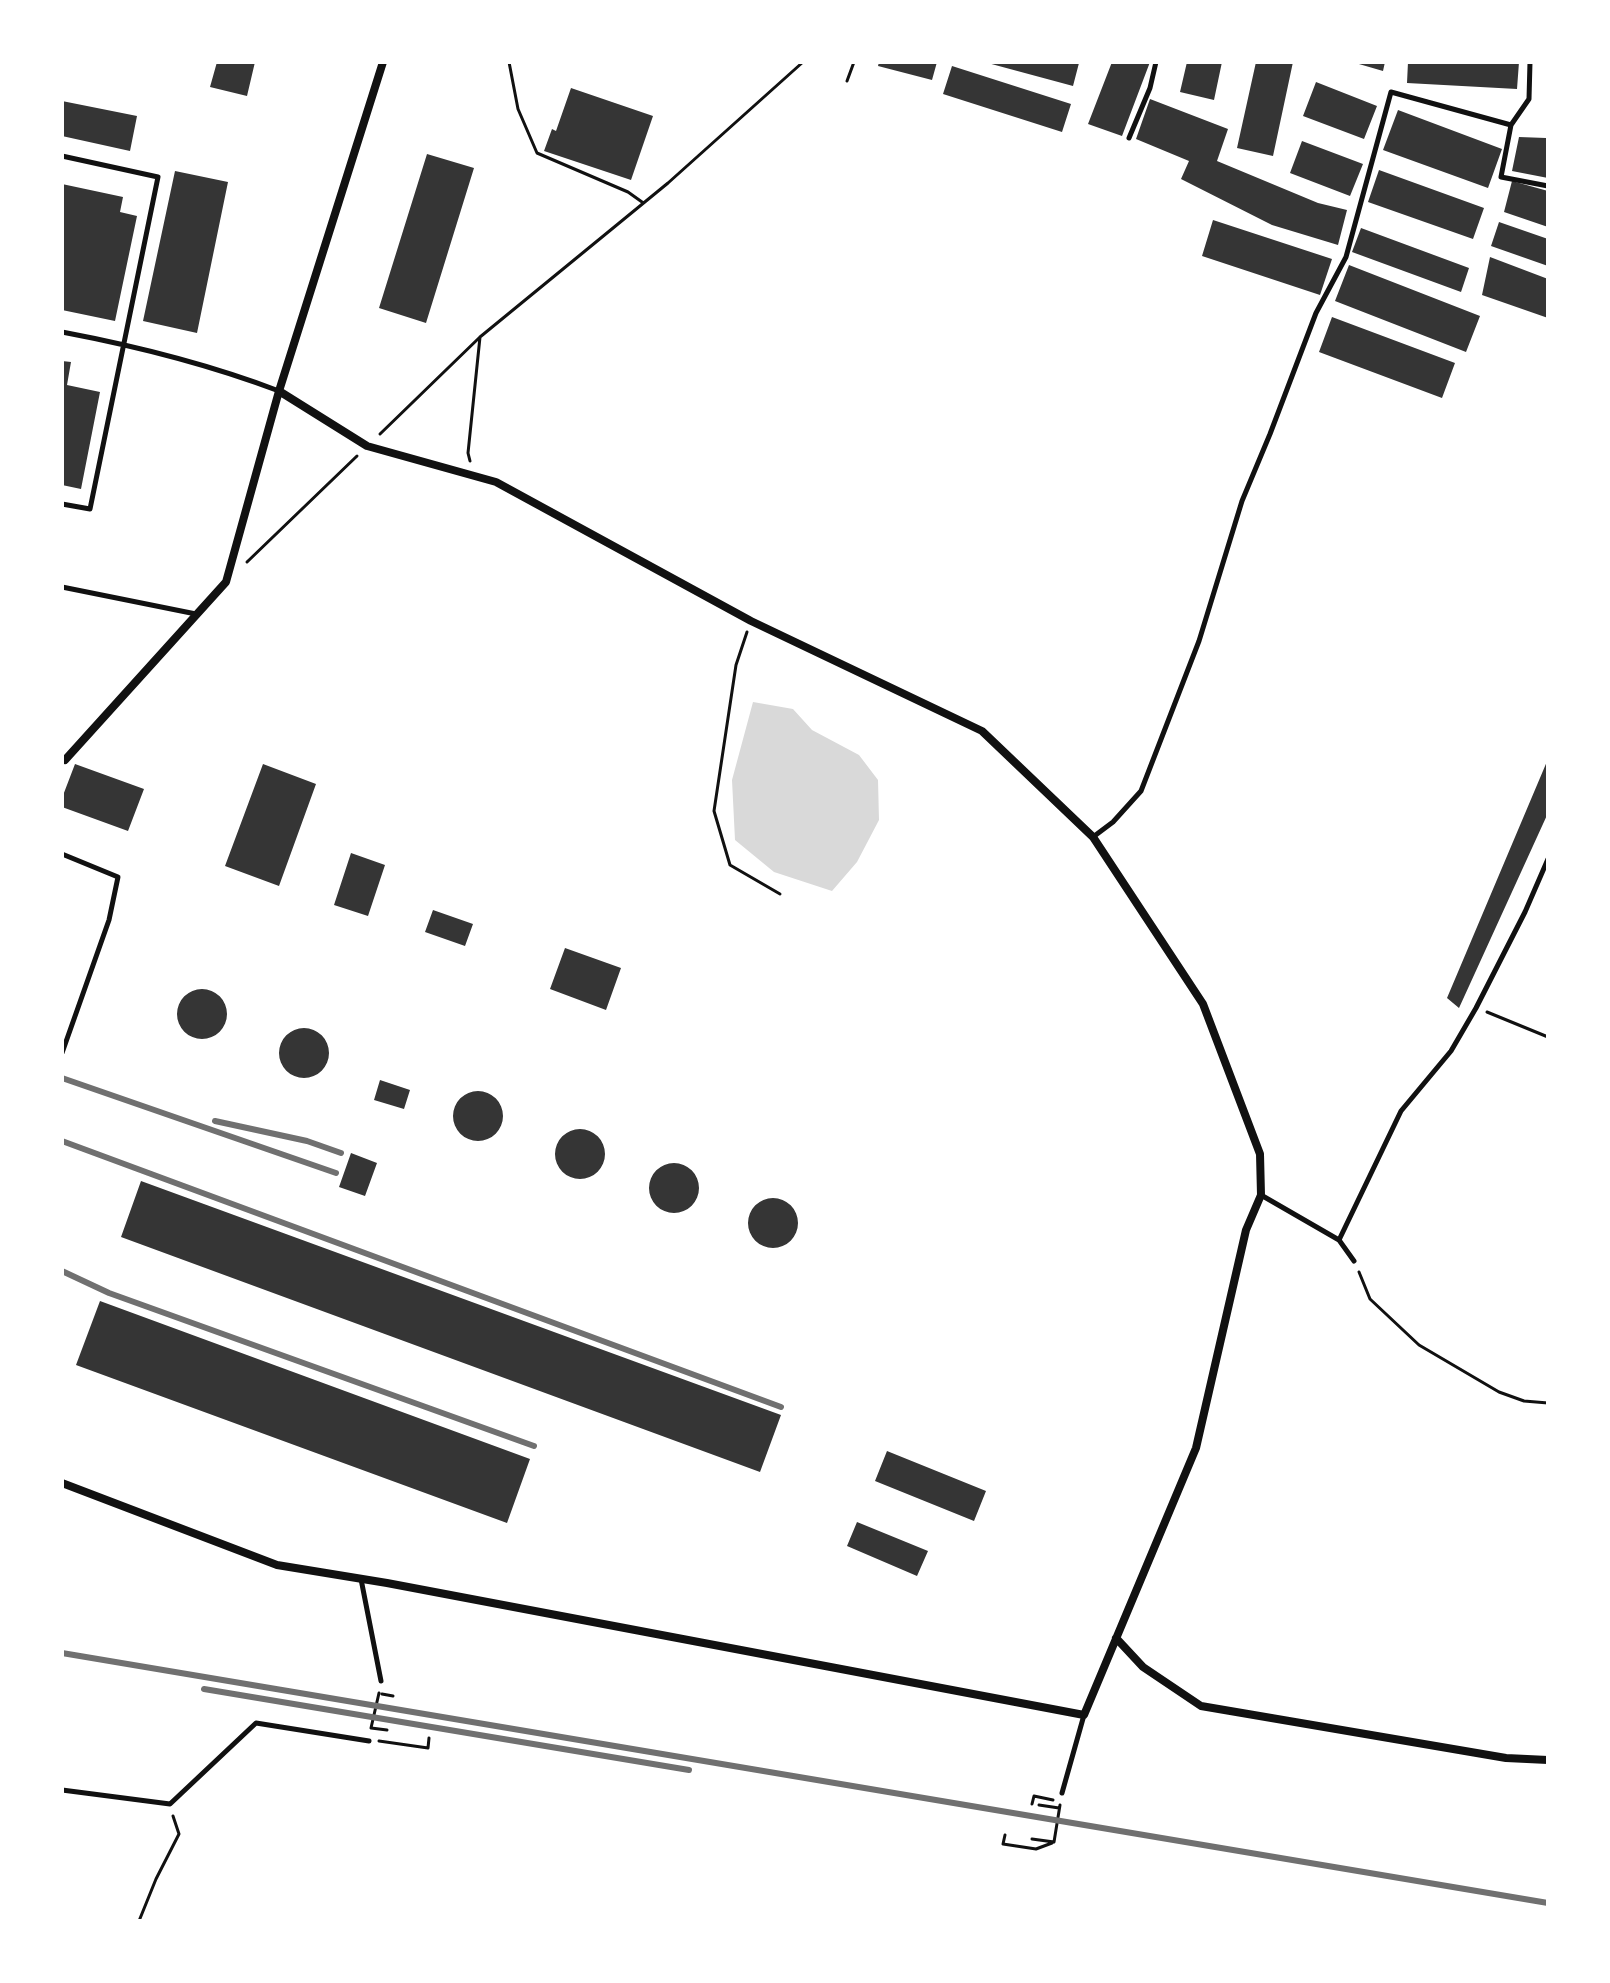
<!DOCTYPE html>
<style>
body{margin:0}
#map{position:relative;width:1610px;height:1983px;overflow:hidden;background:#fff;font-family:Overpass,sans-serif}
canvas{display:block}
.frame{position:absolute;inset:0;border:64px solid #fff;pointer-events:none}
</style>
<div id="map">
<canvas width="1610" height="1983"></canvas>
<div class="frame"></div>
</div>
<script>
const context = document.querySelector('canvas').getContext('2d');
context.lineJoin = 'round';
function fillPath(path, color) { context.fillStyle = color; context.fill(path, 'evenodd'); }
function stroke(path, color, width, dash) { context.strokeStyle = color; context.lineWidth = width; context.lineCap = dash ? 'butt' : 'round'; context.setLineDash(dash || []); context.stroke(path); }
const water = new Path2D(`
 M753 702 793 709 812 730 859 755 878 780 879 820 857 862 832 891 774 872 735 840 732 780Z`);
const building = new Path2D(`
 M217 62H255L247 96 210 87Z
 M879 62H937L932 80 878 66Z
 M984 62H1076L1079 63 1073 86Z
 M1112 62H1150L1122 136 1088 124Z
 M1187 62H1222L1214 100 1180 92Z
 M1256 62H1293L1273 156 1237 148Z
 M1352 62H1385L1383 71Z
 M1408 62H1519L1517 89 1407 83Z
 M952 66 1071 104 1062 132 943 94Z
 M1316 82 1377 106 1364 139 1303 116Z
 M571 88 653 116 631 180 544 151 552 129 556 131Z
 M1150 99 1228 129 1217 161 1318 203 1347 210 1338 245 1272 225 1181 179 1189 161 1136 139Z
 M62 101 137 116 130 151 62 136Z
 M1398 110 1502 149 1488 188 1383 150Z
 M1519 137 1546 138 1548 178 1512 171Z
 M1302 141 1363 164 1350 196 1290 173Z
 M427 154 474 168 426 323 379 308Z
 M1379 170 1484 208 1473 239 1368 202Z
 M175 171 228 182 197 333 143 321Z
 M1512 181 1548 191V227L1504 212Z
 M62 184 123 197 120 212 137 216 115 321 62 310Z
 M1213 220 1332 259 1320 295 1202 256Z
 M1499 222 1548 239V266L1491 246Z
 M1361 228 1469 268 1461 292 1352 252Z
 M1490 257 1548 279V318L1482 295Z
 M1349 265 1480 316 1466 352 1335 301Z
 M1332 317 1455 363 1442 398 1319 352Z
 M62 361 71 362 67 385 100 392 81 489 62 485Z
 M1548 759V813L1459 1008 1447 998Z
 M75 764 144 789 128 831 62 807V798Z
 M263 764 316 784 279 886 225 866Z
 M351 853 385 865 368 916 334 905Z
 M433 910 473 924 465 946 425 932Z
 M565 948 621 968 606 1010 550 989Z
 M177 1014a25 25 0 1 1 50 0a25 25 0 1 1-50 0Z
 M279 1053a25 25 0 1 1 50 0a25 25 0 1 1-50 0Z
 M380 1080 410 1090 404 1109 374 1100Z
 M453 1116a25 25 0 1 1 50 0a25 25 0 1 1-50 0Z
 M555 1154a25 25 0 1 1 50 0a25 25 0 1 1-50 0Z
 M351 1153 377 1163 365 1196 339 1187Z
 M649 1188a25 25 0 1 1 50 0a25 25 0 1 1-50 0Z
 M141 1181 781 1415 760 1472 121 1237Z
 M748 1223a25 25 0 1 1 50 0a25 25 0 1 1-50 0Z
 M100 1301 530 1459 507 1523 76 1365Z
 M887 1451 986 1491 974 1521 875 1481Z
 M857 1522 928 1551 917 1576 847 1546Z`);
const path = new Path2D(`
 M509 62 518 109 537 153 628 192 642 202
 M847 81 854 62
 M380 434 480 337 668 183 803 62
 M470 461 468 453 480 337
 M247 562 357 456
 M747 632 736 665 714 811 730 865 780 894
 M1487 1012 1548 1037
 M1359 1272 1370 1299 1419 1345 1499 1392 1524 1401 1548 1403
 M382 1694 393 1696
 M371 1728 379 1693
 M371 1728 387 1730
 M379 1741 428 1748 429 1738
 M1032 1804 1034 1796 1053 1800
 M1039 1805 1059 1808
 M1005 1835 1003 1844 1036 1849 1052 1843
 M1032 1839 1054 1842 1060 1805
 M139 1921 156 1879 179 1834 173 1816`);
const service = new Path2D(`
 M1511 125 1529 99 1530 62
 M1129 138 1150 88 1156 62
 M62 156 158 177 90 509 62 504
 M62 332C136 346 208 364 279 391
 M62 587 196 614
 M1093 837 1113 822 1141 791 1199 641 1242 501 1270 434 1316 313 1346 257 1391 92 1511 125 1501 177 1548 186
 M62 854 118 877 109 920 62 1053
 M1261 1195 1339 1240 1401 1111 1451 1051 1476 1008 1525 912 1548 859
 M1339 1240 1354 1261
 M361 1579 381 1681
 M62 1790 170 1804 256 1723 369 1741
 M1062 1793 1084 1715`);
const minor = new Path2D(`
 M65 760 226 582 279 391 383 62
 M62 1483 277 1565 387 1583 1084 1715 1196 1448 1246 1230 1261 1195 1260 1154 1203 1004 1093 837 982 731 751 621 496 482 367 446 279 391
 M1116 1638 1143 1667 1201 1706 1506 1758 1548 1760`);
const rail = new Path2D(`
 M62 1078 336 1173
 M215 1121 307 1141 341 1153
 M62 1141 781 1407
 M62 1271 109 1293 534 1446
 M62 1653 1548 1903
 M204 1689 689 1770`);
fillPath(water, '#d9d9d9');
fillPath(building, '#353535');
stroke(path, '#111', 3);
stroke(service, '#111', 5);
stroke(minor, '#111', 8);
stroke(rail, '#707070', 6);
</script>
